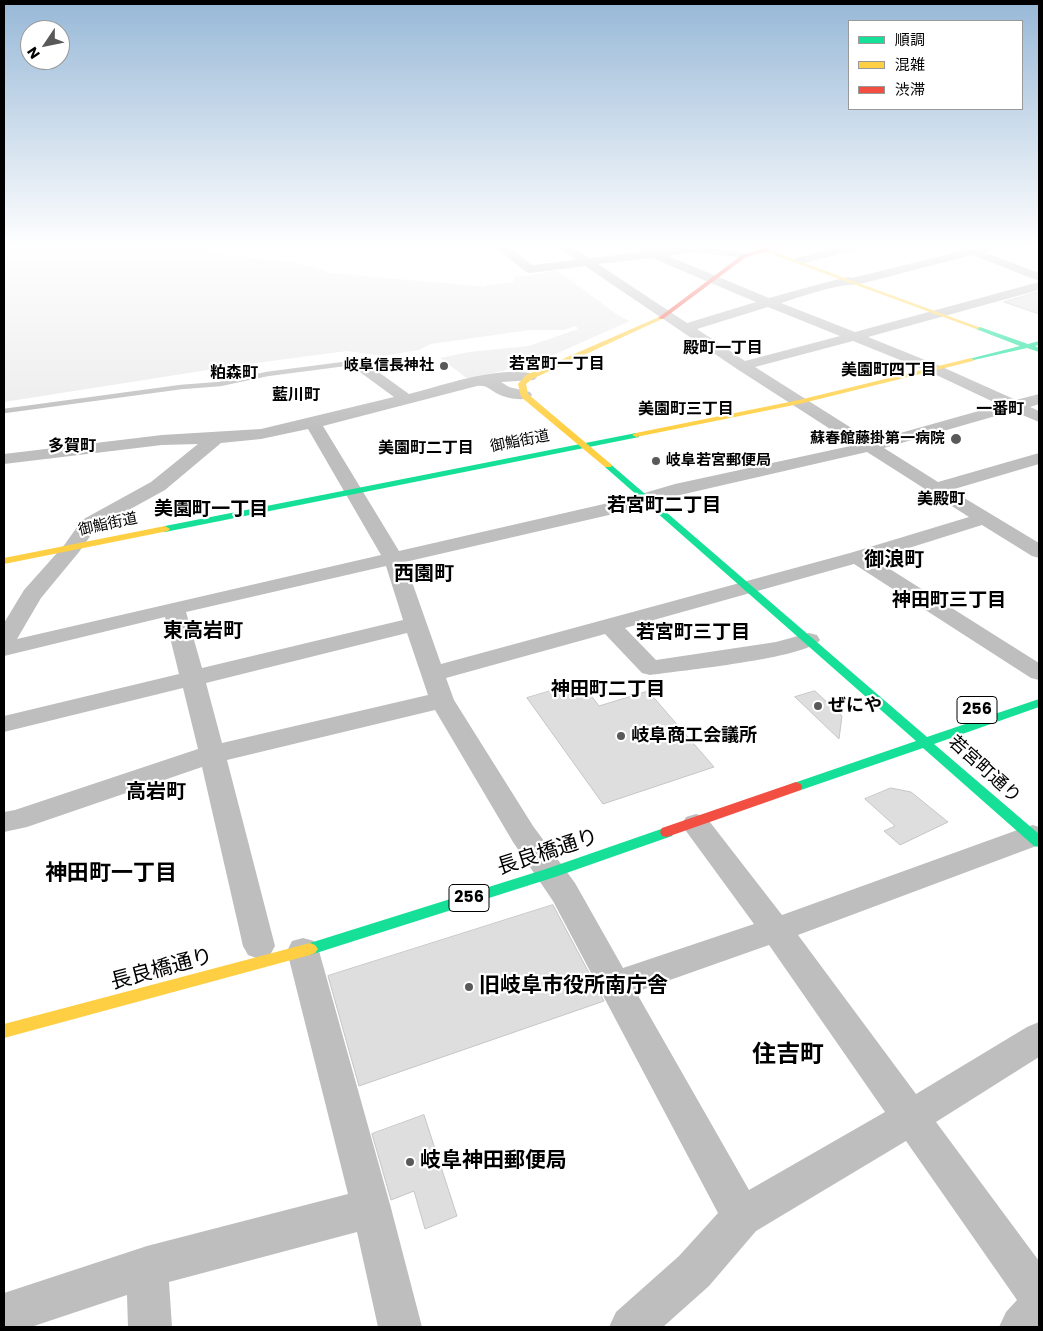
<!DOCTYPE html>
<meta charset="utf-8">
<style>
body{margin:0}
#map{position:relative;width:1043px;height:1331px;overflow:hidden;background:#fff;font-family:Poppins,"Noto Sans JP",sans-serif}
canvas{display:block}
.frame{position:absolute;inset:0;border:5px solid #000;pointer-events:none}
.legend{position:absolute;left:848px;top:20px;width:175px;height:90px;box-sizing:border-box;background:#fff;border:1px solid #999;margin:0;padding:6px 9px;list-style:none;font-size:15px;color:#000}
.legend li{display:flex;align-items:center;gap:10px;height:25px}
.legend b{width:25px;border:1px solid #999}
.north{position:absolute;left:20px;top:20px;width:50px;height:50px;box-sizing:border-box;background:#fff;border:1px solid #999;border-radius:50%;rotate:236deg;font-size:14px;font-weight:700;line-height:20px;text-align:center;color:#000}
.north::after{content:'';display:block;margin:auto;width:18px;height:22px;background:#595959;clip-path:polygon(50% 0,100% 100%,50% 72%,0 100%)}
</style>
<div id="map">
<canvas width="1043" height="1331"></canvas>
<div class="frame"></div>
<ul class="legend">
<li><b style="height:6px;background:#16e098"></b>順調</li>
<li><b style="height:6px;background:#ffcf43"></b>混雑</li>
<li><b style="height:6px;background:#f24e42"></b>渋滞</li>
</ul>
<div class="north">N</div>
</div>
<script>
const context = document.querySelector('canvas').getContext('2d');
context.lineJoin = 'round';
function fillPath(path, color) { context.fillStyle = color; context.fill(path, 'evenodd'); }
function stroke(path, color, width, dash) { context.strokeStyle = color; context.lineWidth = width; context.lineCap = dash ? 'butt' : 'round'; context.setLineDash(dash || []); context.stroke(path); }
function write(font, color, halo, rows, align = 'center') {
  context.font = font + ' Poppins,"Noto Sans JP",sans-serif'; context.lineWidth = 4.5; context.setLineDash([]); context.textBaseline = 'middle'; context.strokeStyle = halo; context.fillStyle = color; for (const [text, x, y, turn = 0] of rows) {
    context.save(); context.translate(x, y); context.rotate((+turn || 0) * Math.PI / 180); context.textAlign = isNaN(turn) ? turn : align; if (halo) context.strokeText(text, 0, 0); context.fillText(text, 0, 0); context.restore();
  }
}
const green = new Path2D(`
 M4 245H210L207 253 297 263 331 273 486 287 485 285 512 283 516 276H527L557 270 619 316 630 321 535 363 468 379 440 358 469 352 529 346 578 329 576 326 564 330H530L431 344 419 350 383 356 347 351 233 366 4 402Z`);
const stream = new Path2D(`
 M4 411 181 387 220 384 267 374 344 364`);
const building = new Path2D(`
 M1039 292V314L1004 302Z
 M581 682 599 706 648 691 714 767 603 804 527 698Z
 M815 691 842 716 839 739 795 697Z
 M891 788 911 792 948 822 900 845 884 831 895 826 865 799Z
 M553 905 604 1001 359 1086 328 976Z
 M424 1115 457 1216 425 1229 414 1191 391 1200 372 1134Z`);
const street = new Path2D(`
 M493 245H506L532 265 576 260 556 245H569L589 258 642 252 633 245H647L656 250 694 246 744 253 750 256 748 258 694 252 668 256 769 298 827 282 848 277 852 278 986 245H1005L1003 247 984 252 1039 273V281L972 255 856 285C843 282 796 298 781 303L855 332 1039 282V290L868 337 940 366 1016 400 1039 394V404L1030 407 1039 411V422L1013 411 884 448 938 482 1039 453V464L951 490 1039 543V558L1032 556 982 525 874 559 1039 663V680L1031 678 854 564 625 628 656 660 776 642 809 633 817 635 820 640C808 658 678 671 650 675L642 673 605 634 446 678 454 700 533 826 575 883 623 968 754 924 686 831 682 824 686 817 696 814 706 817 782 915 1023 828 1033 825 1039 827V845L798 935 916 1094 1027 1027 1039 1022V1057L936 1122 1039 1261V1327H999L1006 1312 1017 1300 906 1141 756 1231 709 1286 663 1327H609L616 1312 679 1256 718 1213 553 901 513 842 435 710 227 760 275 946 270 955 259 959 248 955 243 946 202 767 27 827 4 832V812L15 810 198 749 183 688 4 732V716L179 674 165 617 4 656V623L24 590 65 544 82 520 151 482 198 444 162 445 4 464V454L162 435 261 429 394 397 349 364 347 361 349 358H359L409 394C444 385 500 365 534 374L537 377 534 380 501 382 509 387 530 392 532 395 530 398C520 401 505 398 496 393 489 389 486 385 477 386L323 426 399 551 617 501 675 484 855 445 737 369 585 266 530 273 526 272ZM652 258 756 302 687 323 598 264ZM768 307 840 336 745 361 697 329ZM853 341 930 372 1000 405 872 441 755 367ZM308 429 381 555 17 639 41 598 79 552 96 528 165 490 221 443 261 439ZM867 452 969 517 850 553 441 664 405 562 622 512 680 495ZM386 566 403 620 202 668 186 612ZM407 633 428 695 222 743 206 683ZM769 945 885 1112 749 1190 636 992Z
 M848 245H868L866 247 800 264 794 260 796 258Z
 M303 938 314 941 319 951 391 1208 422 1327H378L357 1232 169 1282 172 1327H128L127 1295 31 1327H4V1293L147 1246 348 1194 287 951 292 941Z`);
const fast = new Path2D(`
 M976 327H980L1028 344 1039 341V345L1035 346 1039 348V352L1027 348 969 361V359L1020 346 976 329Z
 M636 433H639V437L165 532 160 529 165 526Z
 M608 462 927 737 1039 699V707L934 744 1039 834V847L1034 846 923 748 801 790H791L790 787 791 784 916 741 605 467V463Z
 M667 827 672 828 674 832 672 836 555 877 310 955 305 953 302 949 305 945 310 943 546 869Z`);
const slow = new Path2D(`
 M747 245H755L981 328 976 329Z
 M659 317 664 318 532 379 526 384 528 394 612 465 611 467H605L521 397 518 384 526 375Z
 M971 358 974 360 973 361 799 404 636 437 632 435 636 433 799 400Z
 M165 526 170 529 168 531 4 564V558Z
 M310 943 315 945 318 949 315 953 310 955 4 1038V1024Z`);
const jam = new Path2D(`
 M769 247 771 250 746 257 663 319 658 318 742 255Z
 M796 782 801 784 802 787 801 790 667 837 662 836 660 832 662 828Z`);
const markers = [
 [444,366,5,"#595959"],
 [956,439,6,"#595959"],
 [656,461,5,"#595959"],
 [818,706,5,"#595959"],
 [621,736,5,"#595959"],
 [469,987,5,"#595959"],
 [410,1162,5,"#595959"]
];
const farPoinames = [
 ["岐阜信長神社",434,366],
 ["蘇春館藤掛第一病院",945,439],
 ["岐阜若宮郵便局",666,461,"left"]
];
const farStreetnames = [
 ["御鮨街道",520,442,-11],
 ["御鮨街道",108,525,-12]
];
const farNeighbourhoodnames = [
 ["殿町一丁目",723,349],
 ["若宮町一丁目",557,365],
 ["美園町四丁目",889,371],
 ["美園町三丁目",686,410],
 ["美園町二丁目",426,449]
];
const farQuarternames = [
 ["粕森町",234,374],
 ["藍川町",296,396],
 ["一番町",1000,410],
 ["多賀町",72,447],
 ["美殿町",941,500]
];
const shields = [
 [977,710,40],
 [469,898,40]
];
const shieldNames = [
 ["256",977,710],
 ["256",469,898]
];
const poiNames = [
 ["ぜにや",828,706],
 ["岐阜商工会議所",631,736]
];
const streetNames = [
 ["若宮町通り",984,770,42]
];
const neighbourhoodNames = [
 ["若宮町二丁目",664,506],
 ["美園町一丁目",211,510],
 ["神田町三丁目",949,601],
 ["若宮町三丁目",693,633],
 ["神田町二丁目",608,690]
];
const quarterNames = [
 ["御浪町",894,561],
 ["西園町",424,575],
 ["東高岩町",203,632],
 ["高岩町",156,793]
];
const nearStreetnames = [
 ["長良橋通り",548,853,-18],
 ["長良橋通り",162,970,-15]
];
const nearPoinames = [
 ["旧岐阜市役所南庁舎",479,987],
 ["岐阜神田郵便局",420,1162]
];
const nearNeighbourhoodnames = [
 ["神田町一丁目",111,874]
];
const nearQuarternames = [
 ["住吉町",788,1056]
];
fillPath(green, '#ebebeb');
stroke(stream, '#bdbdbd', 4.5);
fillPath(building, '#dedede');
stroke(building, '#c6c6c6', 1);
fillPath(street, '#bebebe');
fillPath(fast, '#16e098');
fillPath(slow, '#ffcf43');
fillPath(jam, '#f24e42');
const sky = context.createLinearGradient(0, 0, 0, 431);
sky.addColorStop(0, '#97b8d7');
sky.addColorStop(0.57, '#fff');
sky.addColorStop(1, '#ffffff00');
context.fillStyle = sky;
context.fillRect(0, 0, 1043, 431);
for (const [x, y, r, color] of markers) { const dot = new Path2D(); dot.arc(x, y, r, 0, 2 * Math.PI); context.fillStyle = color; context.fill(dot); stroke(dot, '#fff', 2); }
write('bold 15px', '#000', '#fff', farPoinames, 'right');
write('15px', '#000', '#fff', farStreetnames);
write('bold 16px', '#000', '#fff', farNeighbourhoodnames);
write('bold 16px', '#000', '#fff', farQuarternames);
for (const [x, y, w] of shields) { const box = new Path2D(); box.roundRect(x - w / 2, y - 13.5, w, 27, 4); context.fillStyle = '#fff'; context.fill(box); stroke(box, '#000', 1); }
write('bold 16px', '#000', null, shieldNames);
write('bold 18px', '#000', '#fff', poiNames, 'left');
write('18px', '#000', '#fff', streetNames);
write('bold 19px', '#000', '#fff', neighbourhoodNames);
write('bold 20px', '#000', '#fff', quarterNames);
write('21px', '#000', '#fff', nearStreetnames);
write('bold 21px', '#000', '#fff', nearPoinames, 'left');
write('bold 22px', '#000', '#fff', nearNeighbourhoodnames);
write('bold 24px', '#000', '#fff', nearQuarternames);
</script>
